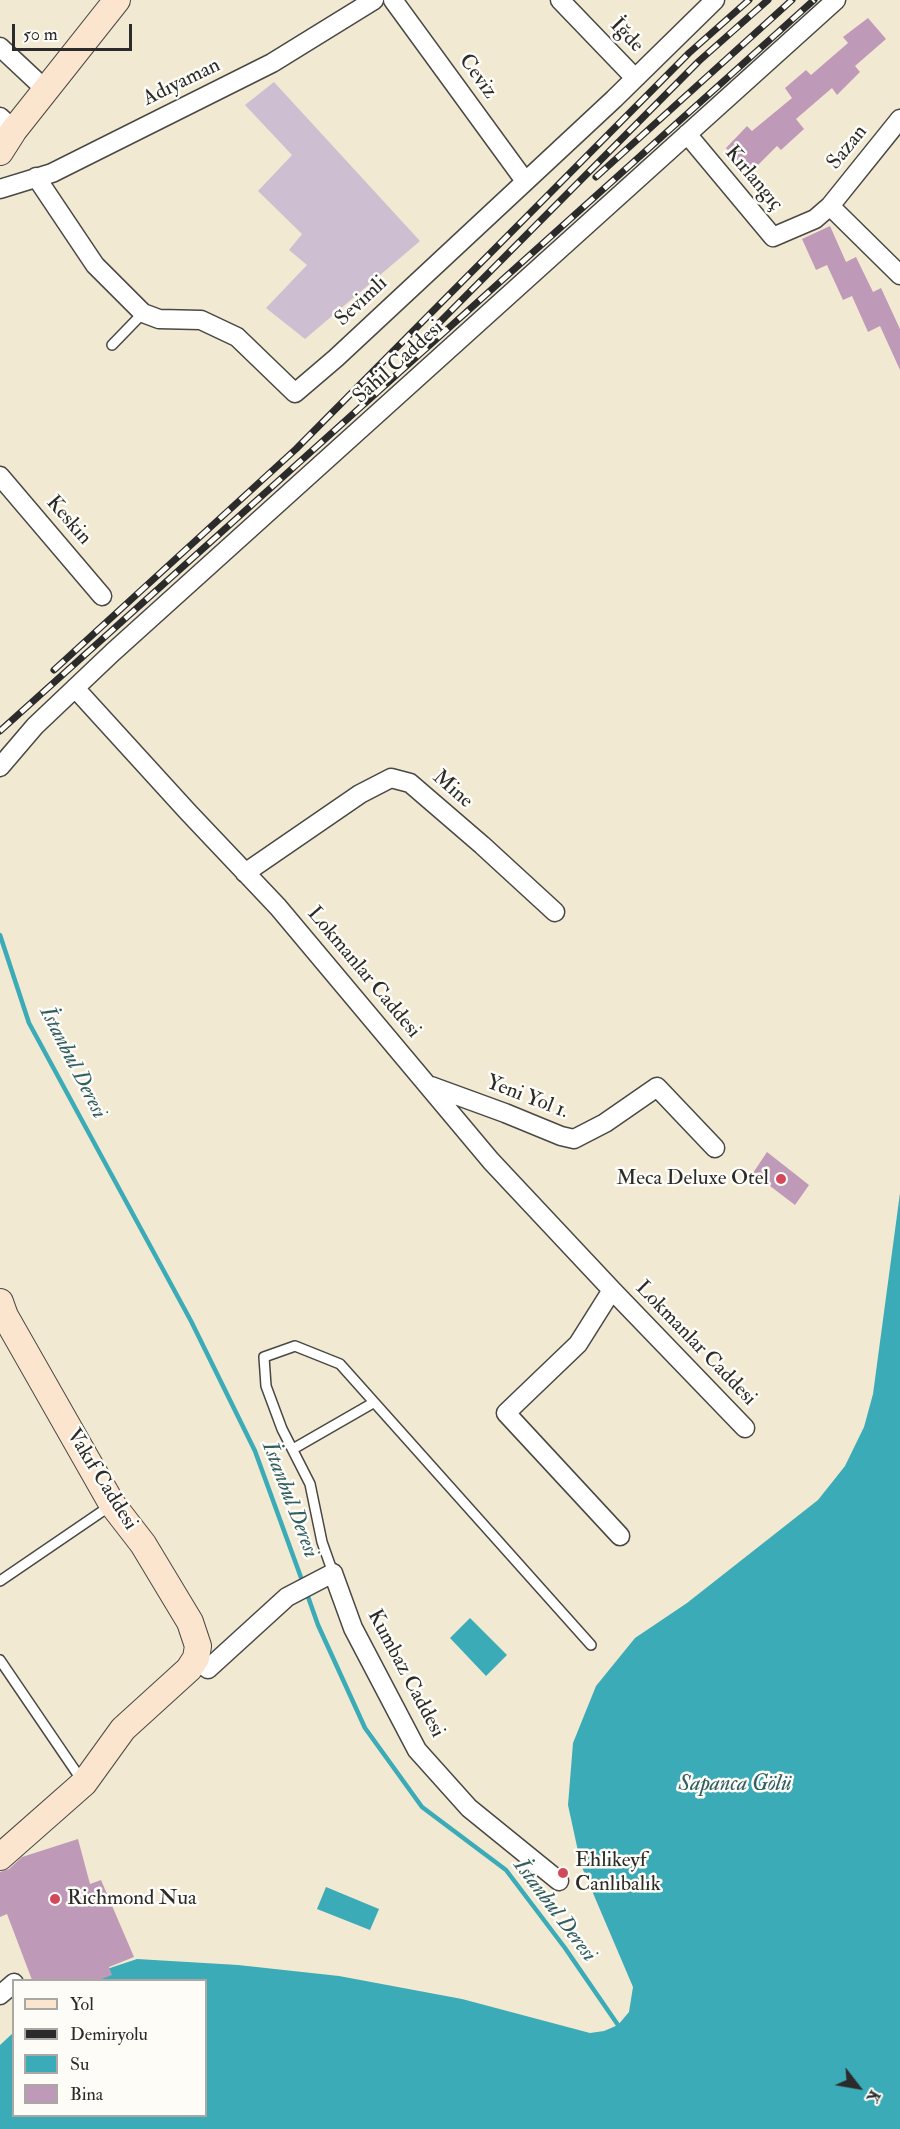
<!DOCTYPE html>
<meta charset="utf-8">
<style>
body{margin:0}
#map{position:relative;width:900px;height:2129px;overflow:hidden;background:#f2e9d2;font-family:"IM FELL Double Pica",serif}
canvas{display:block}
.legend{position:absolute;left:12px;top:1979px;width:195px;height:138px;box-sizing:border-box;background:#fdfcf7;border:2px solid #a9a8a5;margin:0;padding:8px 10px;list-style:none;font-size:18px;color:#2b2b2b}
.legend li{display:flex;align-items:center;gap:12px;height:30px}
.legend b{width:30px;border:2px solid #a9a8a5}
.north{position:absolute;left:828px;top:2057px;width:60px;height:60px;-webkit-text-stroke:4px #fdfcf7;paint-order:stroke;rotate:121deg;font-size:16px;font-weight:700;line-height:24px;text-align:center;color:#2b2b2b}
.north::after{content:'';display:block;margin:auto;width:21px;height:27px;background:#2b2b2b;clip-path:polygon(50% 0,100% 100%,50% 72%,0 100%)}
.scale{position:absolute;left:12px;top:24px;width:120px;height:27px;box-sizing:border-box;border:3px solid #2b2b2b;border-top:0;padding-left:8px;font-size:18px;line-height:21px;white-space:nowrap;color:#2b2b2b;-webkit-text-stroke:4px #fdfcf7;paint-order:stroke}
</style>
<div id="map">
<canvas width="900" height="2129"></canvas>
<ul class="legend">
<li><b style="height:8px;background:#fbe5cf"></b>Yol</li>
<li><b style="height:8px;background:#2b2b2b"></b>Demiryolu</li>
<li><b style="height:16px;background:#3babb7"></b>Su</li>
<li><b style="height:16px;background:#bf9ab8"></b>Bina</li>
</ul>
<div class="north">K</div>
<div class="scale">50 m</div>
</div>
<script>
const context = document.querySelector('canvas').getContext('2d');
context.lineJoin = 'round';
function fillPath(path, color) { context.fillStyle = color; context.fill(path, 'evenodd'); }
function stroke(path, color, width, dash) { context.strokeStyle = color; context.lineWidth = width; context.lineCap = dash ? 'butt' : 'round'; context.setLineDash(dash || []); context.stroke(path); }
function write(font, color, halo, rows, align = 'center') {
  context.font = font + ' "IM FELL Double Pica",serif'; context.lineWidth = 5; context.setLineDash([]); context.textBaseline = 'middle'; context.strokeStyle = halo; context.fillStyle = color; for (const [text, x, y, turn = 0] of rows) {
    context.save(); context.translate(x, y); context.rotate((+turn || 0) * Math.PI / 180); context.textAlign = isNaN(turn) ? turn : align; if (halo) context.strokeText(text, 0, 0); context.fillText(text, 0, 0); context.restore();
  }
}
const industrial = new Path2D(`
 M274 82 420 241 305 339 266 308 307 265 289 250 302 234 258 191 292 155 245 105Z`);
const water = new Path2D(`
 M900 1193V2129H0V2045L13 2033 14 2116H206V1980H84L98 1972 137 1959 238 1965 339 1976 462 1999 590 2033 604 2031 618 2025 629 2012 633 1987 581 1865 568 1805 573 1743 596 1686 635 1638 687 1603 818 1500 845 1466 864 1427 873 1394Z
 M470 1618 507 1655 486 1676 450 1638Z
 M326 1887 379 1909 370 1930 317 1909Z`);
const stream = new Path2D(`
 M0 935 29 1023 191 1321 255 1451 303 1583
 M306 1591 318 1625 365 1728 422 1807 506 1870 565 1948 618 2025`);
const building = new Path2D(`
 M868 18 886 39 855 66 860 72 837 95 832 88 796 119 804 129 781 150 777 146 750 173 726 148 747 126 752 131 792 98 785 88 806 70 811 75 848 43 843 37Z
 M830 226 846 262 856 257 873 292 881 288 900 329V370L880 326 868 332 852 296 843 300 827 265 816 270 802 239Z
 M767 1152 809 1185 795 1205 753 1173Z
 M78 1839 90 1884 101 1880 134 1957 109 1967 112 1975 99 1980H32L7 1914 0 1917V1872L9 1869 22 1857Z`);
const lane = new Path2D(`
 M112 345 143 313
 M293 1449 373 1403
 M333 1573 322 1542 310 1484 282 1429 266 1386 264 1357 295 1346 340 1364 591 1645
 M0 1581 110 1506
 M0 1660 83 1782`);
const street = new Path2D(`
 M393 0 525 181
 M560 0 635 78
 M0 47 46 90
 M0 117 14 130
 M687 134 773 237 815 219 830 206 900 119
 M36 177 95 265 143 313 159 319 201 320 237 337 295 393 336 358 614 99 715 0
 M0 189 52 173 272 63 374 0
 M830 206 900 275
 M0 476 102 596
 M75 688 188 812 278 907 491 1161 612 1290 745 1428
 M0 767 35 726 113 652 836 0
 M245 873 360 794 391 778 410 783 482 845 555 912
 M431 1086 505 1113 561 1136 574 1139 605 1123 657 1087 715 1148
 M612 1290 578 1344 506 1413 620 1536
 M196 1658 208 1669 287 1597 333 1573 353 1628 417 1750 469 1808 559 1881
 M0 1995 14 1983`);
const secondary = new Path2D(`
 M0 152 14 130 117 0
 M0 1302 5 1316 112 1504 143 1544 190 1622 198 1646 196 1658 189 1669 123 1729 84 1783 0 1857`);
const rail = new Path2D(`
 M596 177 792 0
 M431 331 699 61 768 0
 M54 670 296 449 689 53 749 0
 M0 731 814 0`);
const markers = [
 [781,1179,6,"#d1495b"],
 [563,1873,6,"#d1495b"],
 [55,1899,6,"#d1495b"]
];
const streetNames = [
 ["İğde",626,36,46],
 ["Ceviz",477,77,54],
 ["Adıyaman",182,83,-26],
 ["Sazan",848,148,-51],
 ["Kırlangıç",753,179,50],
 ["Sevimli",362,302,-43],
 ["Sahil Caddesi",399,363,-42],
 ["Keskin",68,521,49],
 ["Mine",452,790,41],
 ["Lokmanlar Caddesi",363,973,50],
 ["Yeni Yol 1.",527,1098,21],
 ["Lokmanlar Caddesi",695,1344,46],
 ["Vakıf Caddesi",101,1480,58],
 ["Kumbaz Caddesi",405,1674,62]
];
const poiNames = [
 ["Meca Deluxe Otel",769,1179,"right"],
 ["Ehlikeyf",575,1861],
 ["Canlıbalık",575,1885],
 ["Richmond Nua",67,1899]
];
const waterNames = [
 ["İstanbul Deresi",72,1063,63],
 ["İstanbul Deresi",289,1500,69],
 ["Sapanca Gölü",735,1785],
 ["İstanbul Deresi",554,1911,53]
];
fillPath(industrial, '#cebed2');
fillPath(water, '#3babb7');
stroke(stream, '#3babb7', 4.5);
fillPath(building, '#bf9ab8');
stroke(lane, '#494844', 12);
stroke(street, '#494844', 21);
stroke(secondary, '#494844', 28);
stroke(lane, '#fff', 9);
stroke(street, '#fff', 18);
stroke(secondary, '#fbe5cf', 26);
stroke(rail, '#2b2b2b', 7);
stroke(rail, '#fdfcf7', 4.5, [14]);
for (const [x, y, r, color] of markers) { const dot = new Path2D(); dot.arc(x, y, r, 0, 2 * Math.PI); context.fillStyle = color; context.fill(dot); stroke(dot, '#fdfcf7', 2); }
write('21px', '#2b2b2b', '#fdfcf7', streetNames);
write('21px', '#2b2b2b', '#fdfcf7', poiNames, 'left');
write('italic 22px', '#315e63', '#fdfcf7', waterNames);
</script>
